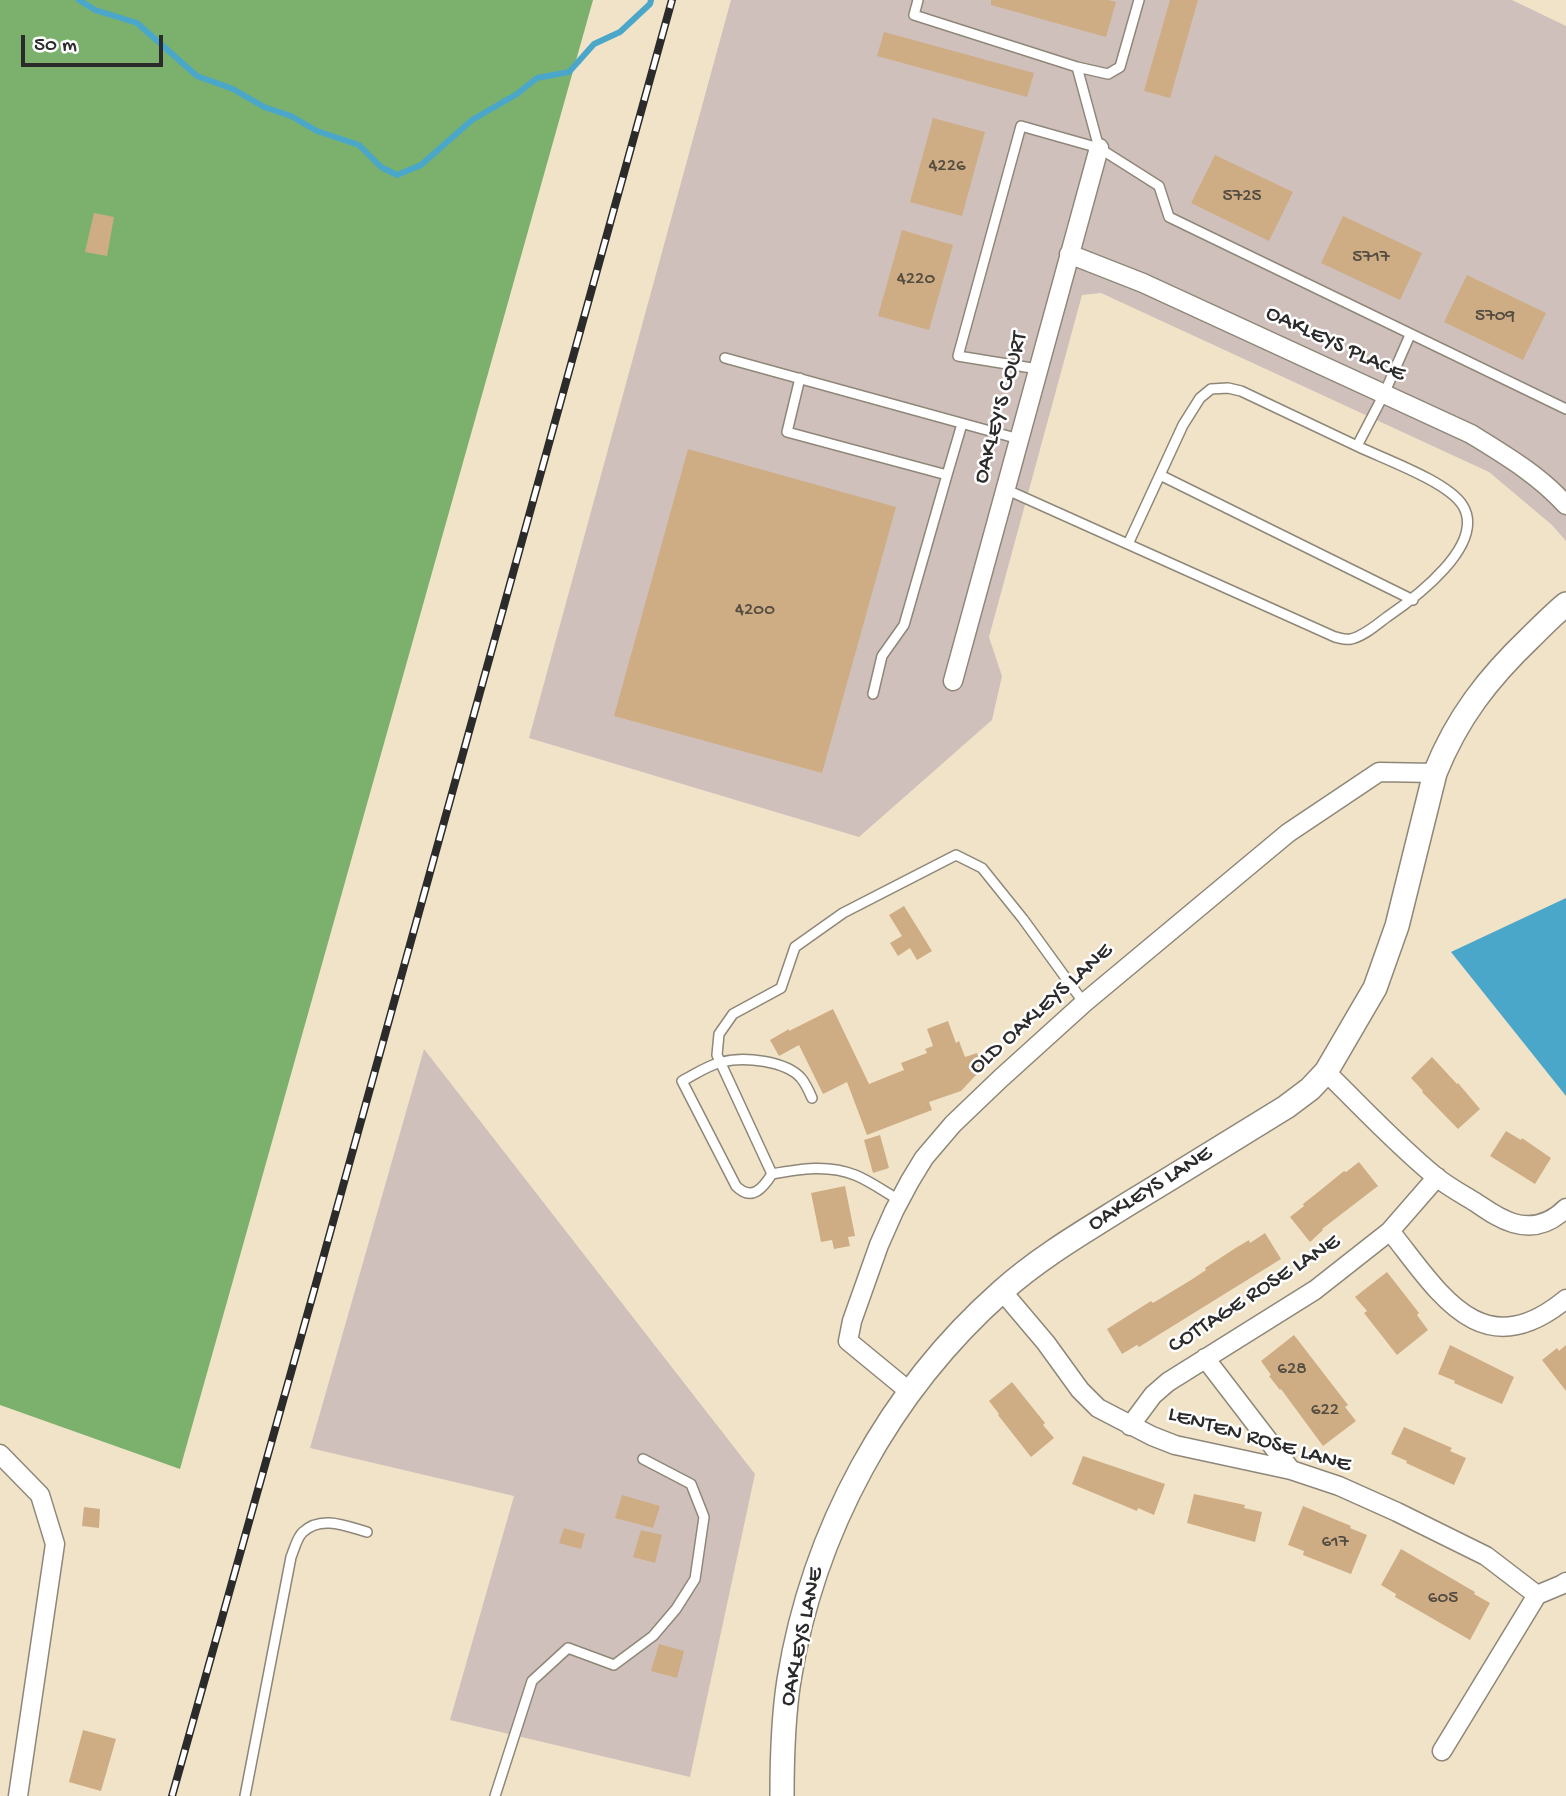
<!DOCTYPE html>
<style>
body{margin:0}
#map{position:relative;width:1566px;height:1796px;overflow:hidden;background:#f1e3c7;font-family:"Gochi Hand",sans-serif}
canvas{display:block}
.scale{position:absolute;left:21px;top:35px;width:142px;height:32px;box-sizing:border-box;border:4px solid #2b2b2b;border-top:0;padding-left:9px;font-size:21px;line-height:24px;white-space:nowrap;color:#2b2b2b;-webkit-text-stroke:5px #fff;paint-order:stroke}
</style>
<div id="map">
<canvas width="1566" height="1796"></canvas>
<div class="scale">50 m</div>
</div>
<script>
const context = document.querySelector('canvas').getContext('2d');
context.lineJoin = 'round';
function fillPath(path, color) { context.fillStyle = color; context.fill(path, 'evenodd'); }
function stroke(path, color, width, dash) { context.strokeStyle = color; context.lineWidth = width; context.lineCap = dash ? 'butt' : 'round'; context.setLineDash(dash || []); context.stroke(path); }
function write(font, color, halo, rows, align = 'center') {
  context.font = font + ' "Gochi Hand",sans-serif'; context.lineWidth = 5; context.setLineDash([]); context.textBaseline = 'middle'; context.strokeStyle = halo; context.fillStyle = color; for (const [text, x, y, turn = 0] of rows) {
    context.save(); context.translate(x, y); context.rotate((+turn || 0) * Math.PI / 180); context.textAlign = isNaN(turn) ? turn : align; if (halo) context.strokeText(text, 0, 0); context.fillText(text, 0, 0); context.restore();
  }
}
const industrial = new Path2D(`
 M731 0H1512L1566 26V541L1552 525 1489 472 1101 293 1082 295 989 637 1002 676 992 720 859 837 529 738Z
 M424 1049 755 1474 690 1777 450 1720 514 1496 310 1448Z`);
const forest = new Path2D(`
 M0 0H593L180 1469 0 1405Z`);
const water = new Path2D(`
 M1566 898V1096L1451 952Z`);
const stream = new Path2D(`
 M79 0 95 10 137 23 197 76 233 89 264 107 291 116 317 131 359 145 381 167 397 175 421 165 472 120 517 94 537 78 569 72 594 44 620 32 650 4 651 0`);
const building = new Path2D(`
 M991 0H1108L1116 2 1106 37 991 5Z
 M1170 0H1198L1170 98 1144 91Z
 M884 32 1034 73 1027 97 877 56Z
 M933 118 985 132 962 216 910 202Z
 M1215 155 1293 192 1269 241 1191 203Z
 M94 213 114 217 107 256 85 252Z
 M1343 216 1422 253 1400 300 1321 263Z
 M902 230 953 245 929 330 878 316Z
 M1467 275 1546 313 1523 360 1444 322Z
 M688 449 896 507 822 773 614 716Z
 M904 906 932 951 917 960 910 948 898 956 890 943 902 936 889 915Z
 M833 1009 869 1084 904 1070 901 1063 927 1053 925 1049 933 1046 927 1029 948 1021 956 1043 959 1041 965 1057 977 1053 984 1072 976 1075 961 1091 929 1102 932 1110 867 1135 847 1082 823 1094 799 1045 779 1056 770 1040 789 1029V1031Z
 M1432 1057 1457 1084 1458 1083 1480 1109 1458 1129 1422 1092 1423 1091 1411 1078Z
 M1506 1131 1521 1140 1522 1138 1551 1158 1535 1184 1490 1156Z
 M880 1135 889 1168 873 1173 864 1140Z
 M1359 1162 1378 1186 1322 1229 1323 1230 1310 1242 1290 1217 1304 1206 1303 1204 1317 1193 1344 1171 1346 1172Z
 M845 1186 855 1236 848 1237 850 1246 834 1249 832 1240 821 1242 811 1193Z
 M1265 1233 1281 1259 1139 1347 1137 1345 1122 1354 1107 1329 1151 1301 1153 1303 1191 1280 1206 1270 1205 1268 1234 1249 1249 1240 1250 1243Z
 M1387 1272 1419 1313 1417 1315 1428 1330 1397 1355 1364 1313 1367 1311 1355 1297Z
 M1294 1335 1348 1405 1345 1407 1356 1421 1323 1446 1281 1389 1280 1390 1269 1376 1271 1375 1261 1361Z
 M1450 1345 1514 1377 1502 1404 1454 1383 1455 1381 1438 1374Z
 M1566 1345V1391L1542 1360 1557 1348 1559 1351Z
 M1012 1382 1045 1423 1043 1425 1054 1438 1031 1457 998 1415 999 1414 989 1401Z
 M1404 1427 1452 1448 1450 1451 1466 1458 1454 1485 1406 1463 1407 1461 1391 1454Z
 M1083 1456 1165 1484 1154 1515 1138 1508 1137 1511 1072 1484Z
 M1194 1494 1245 1505 1244 1508 1262 1512 1255 1542 1187 1523Z
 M622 1495 660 1506 653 1528 615 1518Z
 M1303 1506 1351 1526 1350 1528 1367 1535 1351 1574 1303 1555 1304 1551 1288 1545Z
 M84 1507 100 1509 99 1528 82 1526Z
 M564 1528 585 1534 581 1549 559 1543Z
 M641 1530 662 1535 655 1563 633 1557Z
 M1401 1549 1475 1592 1474 1594 1490 1603 1470 1640 1395 1597 1396 1594 1381 1585Z
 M659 1644 684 1651 677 1678 651 1671Z
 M83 1730 116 1739 101 1791 69 1782Z`);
const service = new Path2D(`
 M918 0 914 15 1077 67 1099 148
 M1077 67 1108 74 1120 67 1139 0
 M725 358 1019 439
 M1038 369 958 356 1021 126 1099 148 1159 186 1169 217 1566 409
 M800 378 787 432 947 475 904 625 882 656 873 694
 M947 475 962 424
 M1160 475 1413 600
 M1005 489 1335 637C1340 638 1345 640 1351 639 1364 636 1376 625 1387 617 1415 598 1486 545 1463 506 1449 482 1384 459 1357 446L1384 394 1410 335
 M1128 544 1183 425 1200 398 1211 389 1228 388 1241 391 1357 446
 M812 1098C809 1091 806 1084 801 1078 786 1061 744 1056 722 1062 708 1065 694 1075 682 1081L736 1186C752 1202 763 1188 772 1174 800 1169 828 1164 855 1175 870 1181 885 1192 899 1200
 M772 1174 717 1055 719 1034 733 1014 781 988 795 947 843 913 956 855 982 868 1023 919 1084 1003
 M245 1796 291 1557C294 1550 297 1537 303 1532 321 1515 346 1526 367 1532
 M495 1796 532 1681 568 1648 614 1665 653 1636 676 1609 695 1579 704 1517 691 1484 643 1459`);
const minor = new Path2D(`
 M1069 254 1143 283 1471 434C1505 455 1539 475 1566 505
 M953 681 1099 148
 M1326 1072C1362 1107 1396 1144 1435 1176 1447 1186 1462 1194 1475 1202 1487 1210 1499 1219 1513 1223 1533 1229 1551 1223 1566 1208
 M1390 1231C1439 1292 1481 1369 1566 1299
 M1002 1291 1046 1343 1080 1390 1098 1408 1152 1436 1175 1445 1291 1470 1339 1486 1397 1512 1486 1556 1537 1595
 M1205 1358 1291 1470
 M910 1392 848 1341 852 1321 879 1245 894 1211 910 1181 924 1158 953 1124 1000 1079 1084 1003 1288 833 1379 772 1435 773
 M1130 1426 1153 1395 1168 1382 1315 1290 1390 1231 1437 1177
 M0 1454 40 1495 55 1544 18 1796
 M1442 1751 1537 1595 1561 1585 1566 1582`);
const tertiary = new Path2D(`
 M782 1796C782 1757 783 1718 789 1680 813 1531 889 1391 1002 1291 1040 1257 1085 1231 1128 1204 1181 1172 1234 1139 1286 1107L1310 1089 1326 1072 1375 988 1397 926 1435 773C1457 718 1488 678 1531 637 1542 626 1554 614 1566 604`);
const rail = new Path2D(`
 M172 1796 315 1287 672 0`);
const numberNames = [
 ["4226",947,167],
 ["5725",1242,197],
 ["5717",1371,258],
 ["4220",916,280],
 ["5709",1495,317],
 ["4200",755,611],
 ["628",1292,1370],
 ["622",1325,1411],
 ["617",1335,1543],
 ["605",1443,1599]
];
const streetNames = [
 ["OAKLEYS PLACE",1335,345,25],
 ["OAKLEY'S COURT",1002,408,-75],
 ["OLD OAKLEYS LANE",1042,1010,-42],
 ["OAKLEYS LANE",1151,1190,-32],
 ["COTTAGE ROSE LANE",1255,1295,-33],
 ["LENTEN ROSE LANE",1259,1441,16],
 ["OAKLEYS LANE",803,1637,-78]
];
fillPath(industrial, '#d0c0bc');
fillPath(forest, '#7cb16d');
fillPath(water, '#4ba7c9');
stroke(stream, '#4ba7c9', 6);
fillPath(building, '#cead84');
stroke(service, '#8e8779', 12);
stroke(minor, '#8e8779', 21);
stroke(tertiary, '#8e8779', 26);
stroke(service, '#fff', 9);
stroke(minor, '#fff', 18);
stroke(tertiary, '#fff', 23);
stroke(rail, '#2b2b2b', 8);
stroke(rail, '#fff', 5, [16]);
write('19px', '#544c41', null, numberNames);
write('23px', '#2b2b2b', '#fff', streetNames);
</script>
